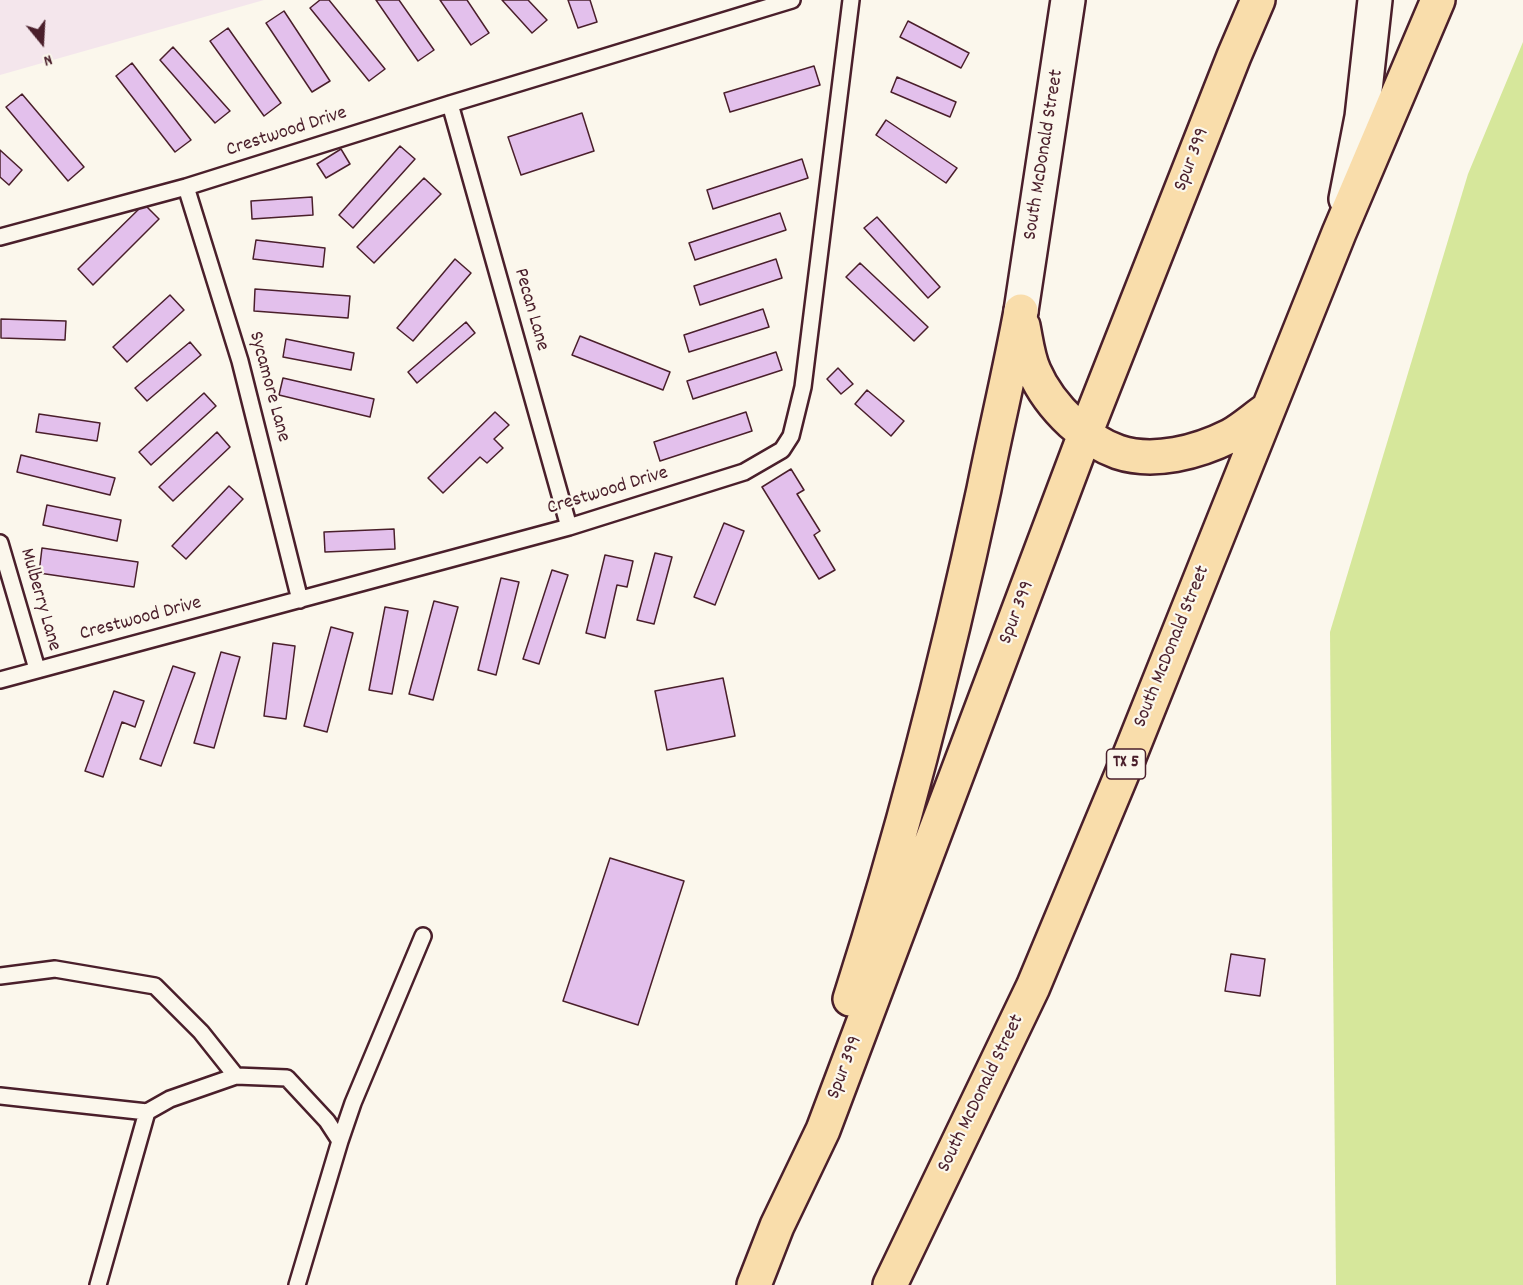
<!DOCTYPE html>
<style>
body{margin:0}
#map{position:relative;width:1523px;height:1285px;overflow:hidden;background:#fbf7ec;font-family:Dekko,sans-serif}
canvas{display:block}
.north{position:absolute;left:12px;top:12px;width:60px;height:60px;-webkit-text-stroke:4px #fbf7ec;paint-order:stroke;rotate:162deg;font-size:16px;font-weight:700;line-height:24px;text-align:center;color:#4a1f2b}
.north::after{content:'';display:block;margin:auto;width:21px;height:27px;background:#4a1f2b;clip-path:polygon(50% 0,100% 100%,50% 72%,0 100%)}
</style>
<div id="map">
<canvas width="1523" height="1285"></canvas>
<div class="north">N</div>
</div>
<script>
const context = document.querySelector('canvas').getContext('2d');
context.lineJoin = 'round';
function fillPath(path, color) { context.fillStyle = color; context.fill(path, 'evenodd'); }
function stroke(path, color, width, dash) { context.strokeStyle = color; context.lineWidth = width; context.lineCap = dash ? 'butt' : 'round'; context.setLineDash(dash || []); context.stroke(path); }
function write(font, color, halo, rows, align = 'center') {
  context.font = font + ' Dekko,sans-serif'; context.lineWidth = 4.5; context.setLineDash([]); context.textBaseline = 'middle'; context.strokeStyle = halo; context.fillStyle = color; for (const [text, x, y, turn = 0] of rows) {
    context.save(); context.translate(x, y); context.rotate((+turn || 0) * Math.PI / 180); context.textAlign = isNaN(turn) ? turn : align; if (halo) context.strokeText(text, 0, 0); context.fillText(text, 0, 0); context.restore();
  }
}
const built = new Path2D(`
 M0 0H264L0 75Z`);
const green = new Path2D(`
 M1523 42V1285H1336L1330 632 1468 174Z`);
const building = new Path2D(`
 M320 0H329L385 69 369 81 310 8Z
 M376 0H399L434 50 418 61Z
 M440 0H467L489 33 471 45Z
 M502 0H528L547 20 532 33Z
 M568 0H590L597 22 578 28Z
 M284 11 330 81 312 92 266 23Z
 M908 21 969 53 961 68 900 37Z
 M228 28 281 103 264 116 210 41Z
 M173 47 230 111 215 123 160 60Z
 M132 63 191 140 175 152 116 76Z
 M814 66 820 85 730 112 724 93Z
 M897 77 956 102 950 117 891 92Z
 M22 94 84 167 68 181 6 107Z
 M582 113 594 151 521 175 508 137Z
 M886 120 957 168 946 183 876 135Z
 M400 146 415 159 353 228 339 215Z
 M341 149 350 164 326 178 317 164Z
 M0 150 22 170 9 185 0 177Z
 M802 159 808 178 713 209 707 190Z
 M424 178 441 194 374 263 357 247Z
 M312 197 313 215 252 219 251 201Z
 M144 204 159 219 93 285 78 269Z
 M780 213 786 230 695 260 689 243Z
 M877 217 940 287 928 298 864 228Z
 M256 240 325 248 323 267 253 259Z
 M455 259 471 273 413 341 397 328Z
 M776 259 782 278 700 305 694 286Z
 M860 263 928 327 914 341 846 277Z
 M255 289 350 296 348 318 254 311Z
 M170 295 184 310 127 362 113 347Z
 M763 309 769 327 689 352 684 335Z
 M1 319 66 321 65 340 1 338Z
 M466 322 475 333 417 383 408 372Z
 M580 336 670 372 663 390 572 355Z
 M286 339 354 353 351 370 283 357Z
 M190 342 201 355 147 401 135 388Z
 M776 352 782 370 693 399 687 381Z
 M838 368 853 384 841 394 827 379Z
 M283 378 374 399 370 417 279 395Z
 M867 390 904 421 891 436 855 404Z
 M204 393 216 406 151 465 139 452Z
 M495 412 509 425 494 439 503 448 487 463 480 457 443 493 428 478Z
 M746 412 752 431 660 461 654 442Z
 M39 414 100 423 97 441 36 432Z
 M217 432 230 447 173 501 159 487Z
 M21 455 115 478 110 495 17 472Z
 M791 469 804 490 797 494 820 531 814 535 835 570 819 579 762 487Z
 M229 486 243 499 186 559 172 546Z
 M47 505 121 520 117 541 43 525Z
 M724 523 744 531 715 605 694 597Z
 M394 529 395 549 325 552 324 532Z
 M42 548 138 562 134 587 39 573Z
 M655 553 672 557 654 624 637 620Z
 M605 555 633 561 627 587 617 585 605 638 586 633Z
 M552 570 568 575 539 664 523 659Z
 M501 578 519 582 496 675 478 670Z
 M434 601 458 607 433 700 409 694Z
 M385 607 408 611 392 694 369 690Z
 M331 627 353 633 327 732 304 726Z
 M273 643 295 646 286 719 264 716Z
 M221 652 240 657 214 748 194 743Z
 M173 666 195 673 161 766 140 759Z
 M723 678 735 736 667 750 655 691Z
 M114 691 144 701 135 727 122 722 103 777 85 771Z
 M610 858 684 881 638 1025 563 1001Z
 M1231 954 1265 959 1260 996 1225 991Z`);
const service = new Path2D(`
 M450 104 569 527
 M186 187 240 361 300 600
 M0 237 186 187 450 104 792 0
 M0 543 37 669
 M0 680 569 527 744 472 782 450 791 436 803 387 851 0
 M0 976 55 969 155 986 201 1032 236 1076
 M0 1096 147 1112
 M340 1141 353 1103 423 936
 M98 1285 147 1112 170 1099 236 1076 287 1078 327 1121 340 1141 297 1285`);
const secondary = new Path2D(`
 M1346 199 1362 117 1375 0
 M1021 311 1068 0`);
const primary = new Path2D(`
 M1023 326C1026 341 1028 358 1034 371 1043 392 1056 408 1072 423 1085 435 1101 446 1118 452 1154 464 1198 452 1230 436 1243 429 1256 417 1268 409
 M850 999C904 831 947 661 984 489 996 429 1010 371 1021 311
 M754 1285 777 1226 823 1130 1085 434 1234 56 1258 0
 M890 1285 1033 987 1129 757 1339 233 1438 0`);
const shields = [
 [1126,764,39]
];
const shieldNames = [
 ["TX 5",1126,764]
];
const streetNames = [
 ["Crestwood Drive",287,133,-18],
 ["South McDonald Street",1045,155,-81],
 ["Spur 399",1193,160,-69],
 ["Pecan Lane",530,310,74],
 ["Sycamore Lane",268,387,75],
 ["Crestwood Drive",608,492,-17],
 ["Mulberry Lane",39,600,74],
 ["Spur 399",1018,613,-69],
 ["Crestwood Drive",141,620,-15],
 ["South McDonald Street",1173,647,-68],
 ["Spur 399",846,1068,-69],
 ["South McDonald Street",982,1094,-64]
];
fillPath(built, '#f4e6ec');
fillPath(green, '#d6e79b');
fillPath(building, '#e3c0ec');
stroke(building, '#4a1f2b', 1.5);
stroke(service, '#4a1f2b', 20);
stroke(secondary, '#4a1f2b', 38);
stroke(primary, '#4a1f2b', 38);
stroke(service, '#fbf7ec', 15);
stroke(secondary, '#fbf7ec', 33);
stroke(primary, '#f9ddab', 33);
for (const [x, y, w] of shields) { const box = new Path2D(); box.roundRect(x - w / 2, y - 15, w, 30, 4.5); context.fillStyle = '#fbf7ec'; context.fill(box); stroke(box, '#4a1f2b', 1.5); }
write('bold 18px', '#4a1f2b', null, shieldNames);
write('20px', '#4a1f2b', '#fbf7ec', streetNames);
</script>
